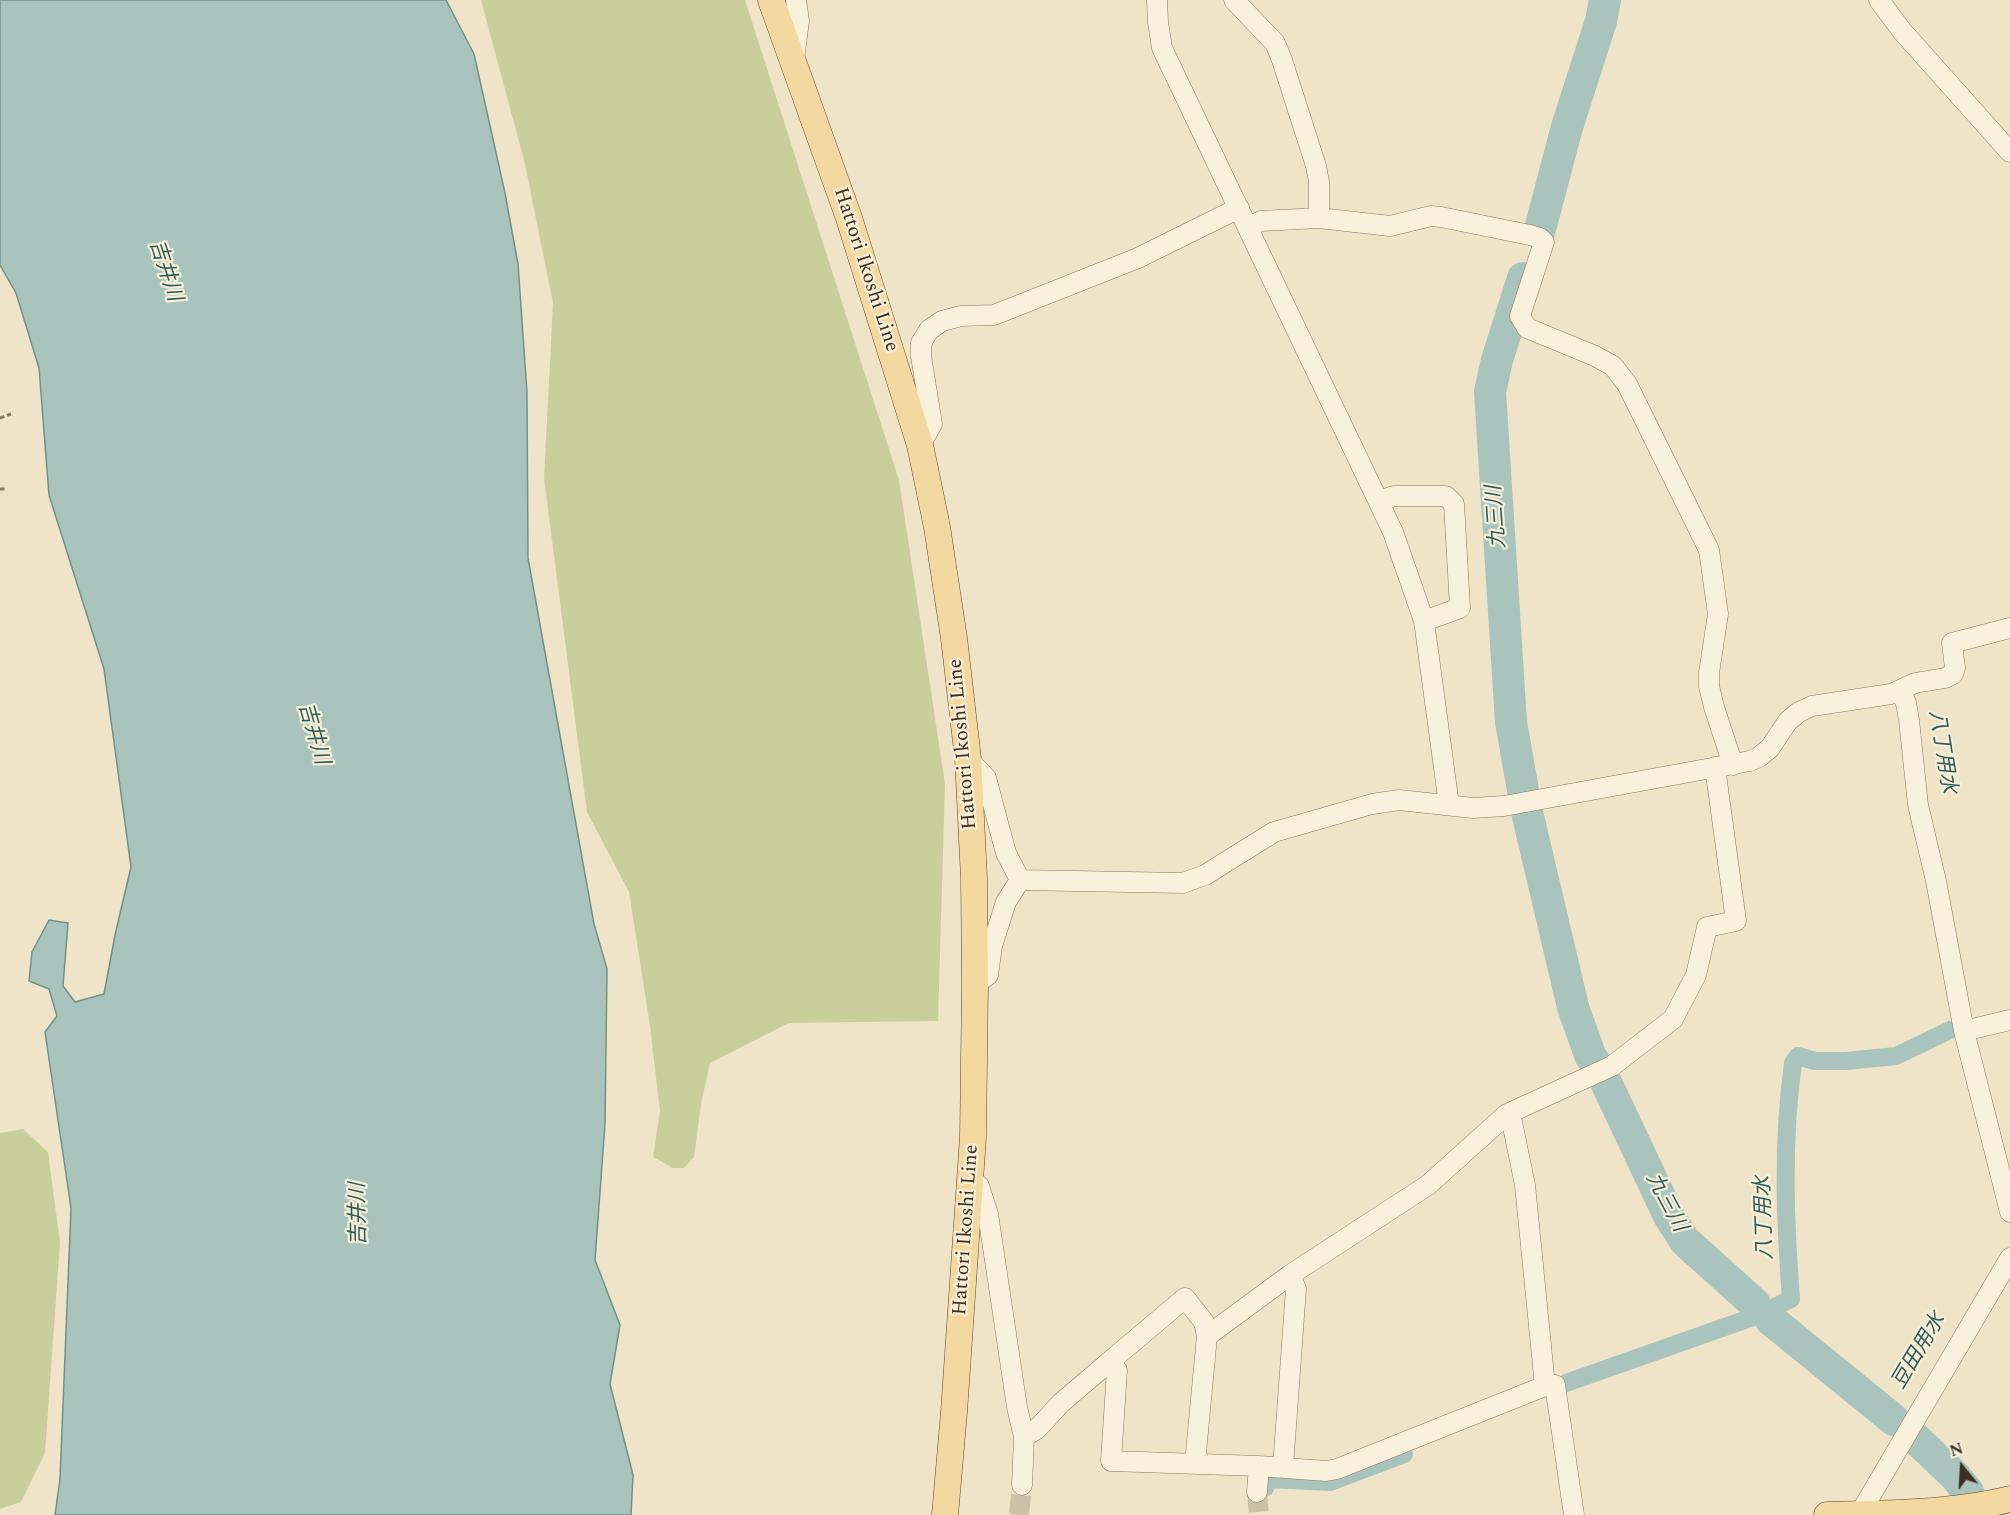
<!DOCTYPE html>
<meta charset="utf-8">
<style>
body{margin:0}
#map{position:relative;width:2010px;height:1515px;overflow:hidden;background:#f0e4c8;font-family:Spectral,serif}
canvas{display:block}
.north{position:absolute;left:1932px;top:1437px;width:60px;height:60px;-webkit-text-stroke:4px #f7eed8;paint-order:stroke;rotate:342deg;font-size:16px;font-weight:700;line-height:24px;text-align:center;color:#3d2e20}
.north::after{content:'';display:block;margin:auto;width:21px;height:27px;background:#3d2e20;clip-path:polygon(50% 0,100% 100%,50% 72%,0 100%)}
</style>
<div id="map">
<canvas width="2010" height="1515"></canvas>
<div class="north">N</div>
</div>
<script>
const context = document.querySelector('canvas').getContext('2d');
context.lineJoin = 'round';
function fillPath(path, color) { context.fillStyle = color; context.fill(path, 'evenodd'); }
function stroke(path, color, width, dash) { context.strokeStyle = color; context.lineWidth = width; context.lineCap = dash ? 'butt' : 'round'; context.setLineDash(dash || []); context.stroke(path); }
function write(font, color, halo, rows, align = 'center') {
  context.font = font + ' Spectral,"Noto Sans JP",serif'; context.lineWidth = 4.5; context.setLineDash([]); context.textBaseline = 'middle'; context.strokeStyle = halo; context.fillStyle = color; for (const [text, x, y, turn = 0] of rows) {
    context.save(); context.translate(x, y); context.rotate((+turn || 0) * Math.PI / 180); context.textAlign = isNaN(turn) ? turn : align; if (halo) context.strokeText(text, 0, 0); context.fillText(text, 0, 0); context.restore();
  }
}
const green = new Path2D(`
 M481 0H745L899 480 945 784 938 1021 789 1023 710 1063 701 1104 694 1157 684 1168H673L653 1157 660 1111 650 1026 629 892 587 812 544 478 553 303 525 164Z
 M23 1129 48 1152 60 1243 45 1453 21 1502 0 1509V1133Z`);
const water = new Path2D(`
 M0 0H446L474 54 505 193 518 264 527 392 528 558 594 924 607 969 605 1124 595 1260 620 1325 610 1384 633 1475 631 1515H55L60 1479 71 1208 45 1032 57 1016 49 989 29 981 32 952 49 920 68 923 63 986 75 1002 104 994 115 935 131 867 104 669 49 495 39 368 16 293 0 265Z`);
const canal = new Path2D(`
 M1566 1383 1756 1316 1791 1299C1785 1220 1782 1142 1793 1063L1798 1056 1815 1061H1846L1896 1056 1950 1030
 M1265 1488 1268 1479 1330 1482 1404 1454`);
const river = new Path2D(`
 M1539 233 1567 127 1601 21 1605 0
 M1523 278 1497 360 1490 392 1511 722 1524 796
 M1526 808 1573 1007 1590 1055 1598 1068
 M1604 1078 1669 1216 1685 1241 1755 1304
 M1771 1320 1894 1420
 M1913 1436 1956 1477 1968 1492`);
const minorTunnel = new Path2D(`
 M1257 1492 1259 1515
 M1019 1515 1022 1485`);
const path = new Path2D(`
 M0 418 11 414
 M0 489H6`);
const minor = new Path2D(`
 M1157 0 1158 22 1162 48 1393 532 1424 621 1449 805
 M1234 0 1275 43 1282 60 1316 166 1319 182V218L1390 226 1431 216 1441 217 1530 235 1540 238 1544 242 1520 316 1527 328 1595 356 1613 366 1627 384 1709 550 1718 614 1709 673V686L1714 707 1733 765
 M1879 0 1902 31 2010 152
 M794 60 799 21 796 0
 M1248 227 1261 221 1319 218
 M920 445 932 424 921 356V343L929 330 942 321 961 316 994 315 1138 258 1239 208
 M1379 501 1394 496H1446L1454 504 1460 608 1424 621
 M1900 690 1906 703 1909 720 1918 805 1936 881 1964 1031 2010 1212
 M968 759 986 778 1006 853 1020 880
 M1020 880 1183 883 1205 875 1274 832 1372 804 1399 800 1473 808 1504 806 1750 761 1759 757 1770 748 1788 721 1799 712 1812 706 1891 694 1915 683 1945 678 1953 674 1955 668 1952 643 2010 628
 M975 984 988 975 992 946 1006 902 1020 880
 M1964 1031 2010 1020
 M1507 1114 1512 1122 1525 1185 1545 1386
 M970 1177 979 1186 988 1214 1017 1407 1024 1437 1022 1485
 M1207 1336 1290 1275 1428 1185 1507 1114 1612 1066 1673 1019 1696 975 1707 927 1736 921 1715 767
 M1109 1362 1185 1298 1204 1322 1207 1336 1195 1463
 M1024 1437 1037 1429 1061 1403 1109 1362 1117 1370 1111 1461 1259 1466 1326 1471 1337 1469 1545 1386 1555 1385 1574 1515
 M1283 1467 1296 1289 1290 1275
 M1257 1492 1259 1466
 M1859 1515 2010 1258`);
const major = new Path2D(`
 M771 0 849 218 920 445 937 527 954 638 968 759 974 878 975 984 973 1137 954 1412 945 1515
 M1827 1515C1886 1514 1953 1513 2010 1499`);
const streetNames = [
 ["Hattori Ikoshi Line",865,270,72],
 ["Hattori Ikoshi Line",964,744,-95],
 ["Hattori Ikoshi Line",967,1230,-86]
];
const waterNames = [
 ["吉井川",164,271,72],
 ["九三川",1498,517,-94],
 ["吉井川",312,734,74],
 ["八丁用水",1941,752,81],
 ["九三川",1665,1203,62],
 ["吉井川",360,1214,-91],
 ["八丁用水",1766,1218,-92],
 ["豆田用水",1920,1352,-59]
];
fillPath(green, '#c9cf9b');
fillPath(water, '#a9c4bc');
stroke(water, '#6f938a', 1.5);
stroke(canal, '#a9c4bc', 18);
stroke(river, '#a9c4bc', 32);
stroke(minorTunnel, '#ccc0a6', 20, [20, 10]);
stroke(minor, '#8d765c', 21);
stroke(major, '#5b4430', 27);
stroke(path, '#8d765c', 3, [4.5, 3]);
stroke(minor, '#faf1dc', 20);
stroke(major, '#f3d9a0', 26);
write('20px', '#3d2e20', '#f7eed8', streetNames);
write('italic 21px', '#2f5d5a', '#f7eed8', waterNames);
</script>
